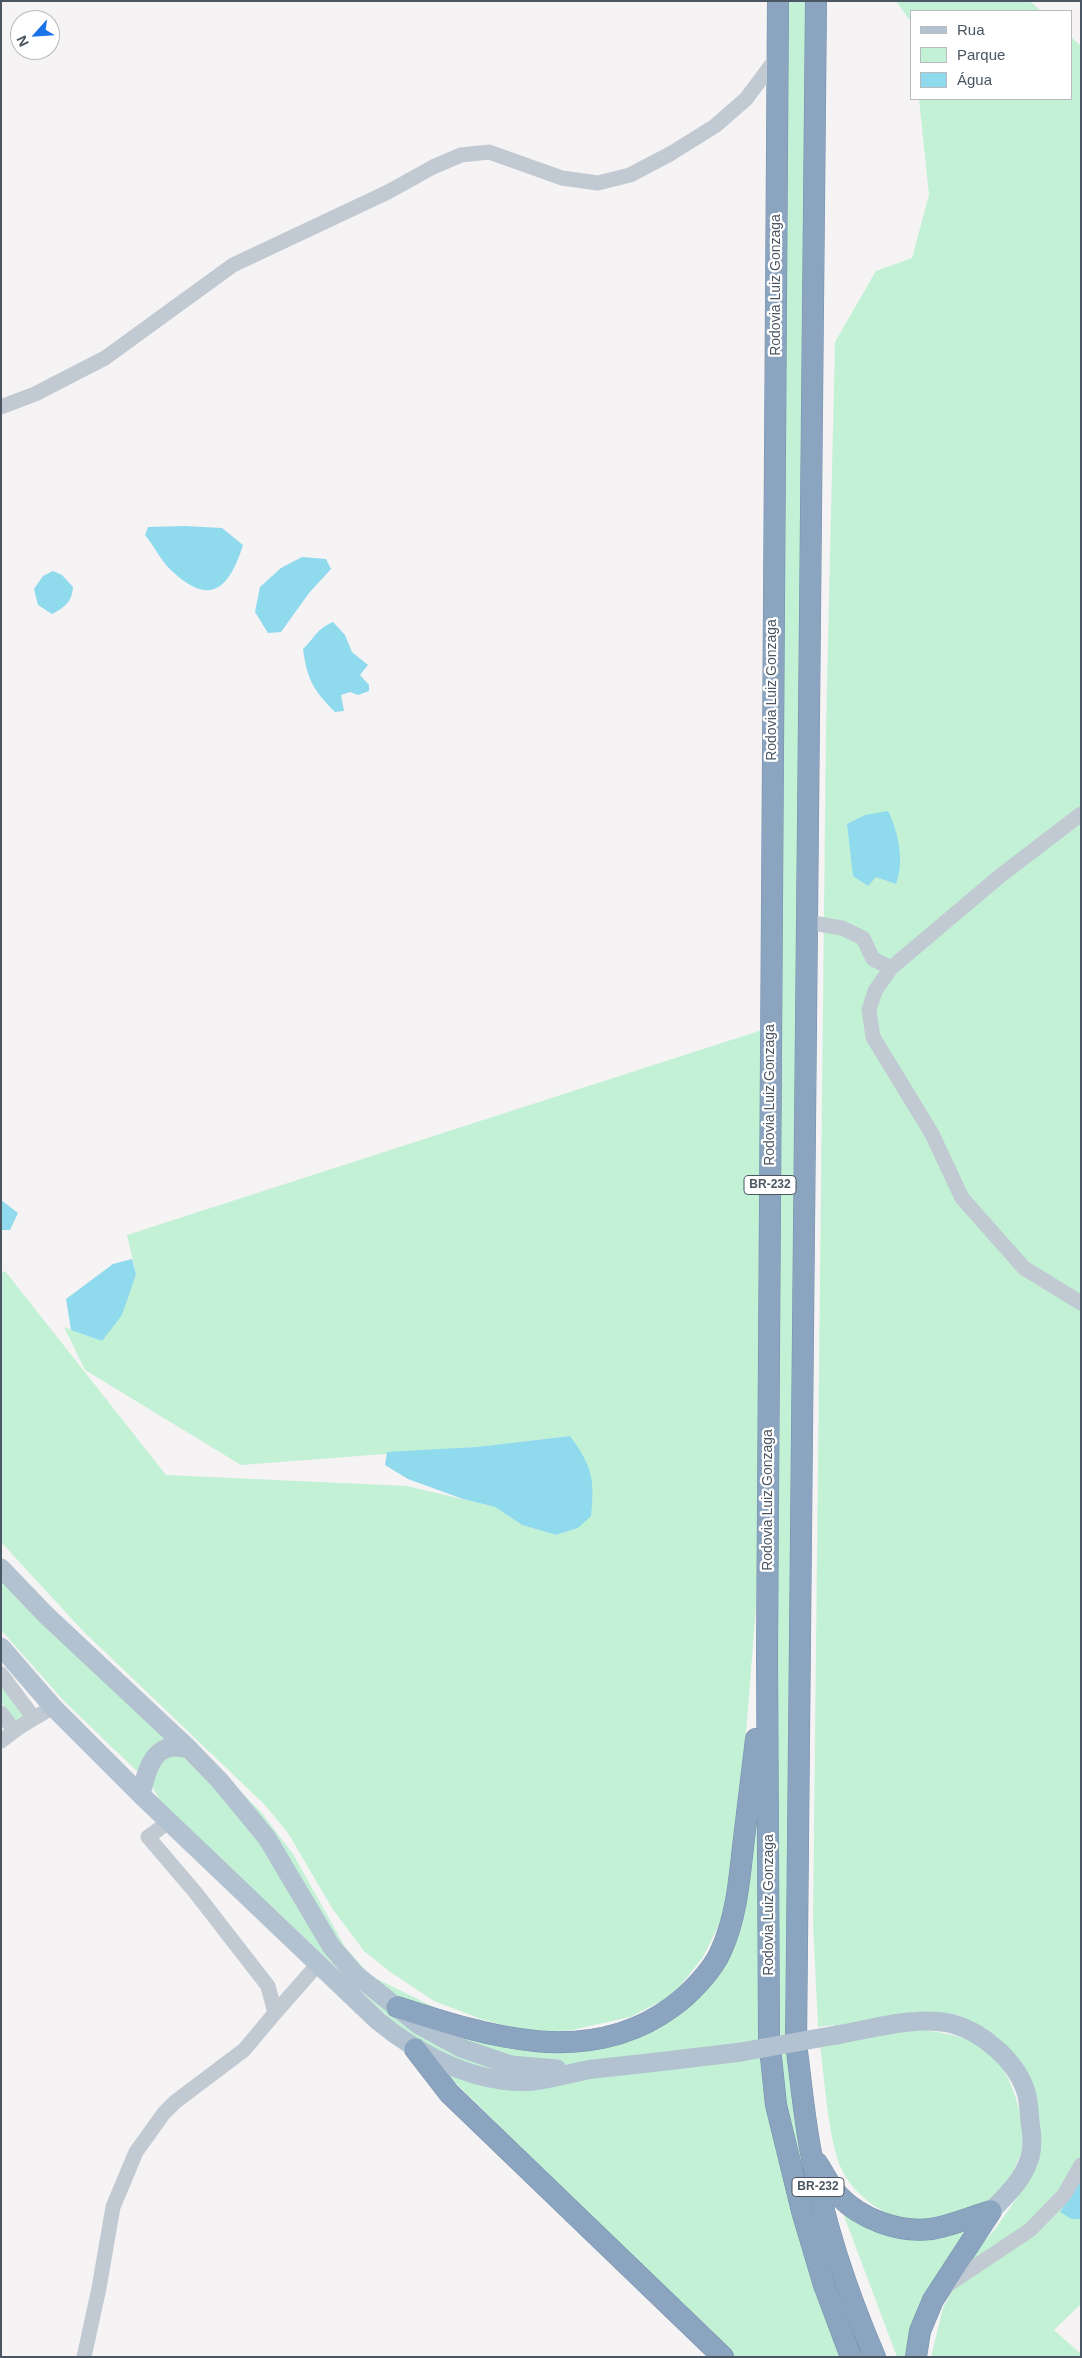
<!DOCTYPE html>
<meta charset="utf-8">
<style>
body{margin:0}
#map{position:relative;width:1082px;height:2358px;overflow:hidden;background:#f5f3f3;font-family:Helvetica,sans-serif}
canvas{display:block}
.frame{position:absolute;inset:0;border:2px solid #4a5661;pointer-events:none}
.legend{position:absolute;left:910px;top:10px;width:162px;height:90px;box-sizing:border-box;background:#fff;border:1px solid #b7bbc0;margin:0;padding:6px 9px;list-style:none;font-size:15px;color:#4a5661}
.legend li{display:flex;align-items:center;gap:10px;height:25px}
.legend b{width:25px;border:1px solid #b7bbc0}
.north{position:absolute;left:10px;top:10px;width:50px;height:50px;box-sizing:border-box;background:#fff;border:1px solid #b7bbc0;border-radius:50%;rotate:244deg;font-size:14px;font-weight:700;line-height:20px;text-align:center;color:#4a5661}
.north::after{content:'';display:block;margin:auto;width:18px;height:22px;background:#1a73e8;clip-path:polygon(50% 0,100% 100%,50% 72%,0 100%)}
</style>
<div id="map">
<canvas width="1082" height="2358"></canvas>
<div class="frame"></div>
<ul class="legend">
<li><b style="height:6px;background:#b3c2d1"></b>Rua</li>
<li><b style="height:14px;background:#c3f1d5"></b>Parque</li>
<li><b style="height:14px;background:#90daee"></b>Água</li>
</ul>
<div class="north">N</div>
</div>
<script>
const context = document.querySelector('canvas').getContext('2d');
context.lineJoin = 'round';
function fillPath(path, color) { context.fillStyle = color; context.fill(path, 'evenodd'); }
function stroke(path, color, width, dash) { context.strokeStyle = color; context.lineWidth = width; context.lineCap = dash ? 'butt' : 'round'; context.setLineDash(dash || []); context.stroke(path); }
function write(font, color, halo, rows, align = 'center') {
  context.font = font + ' Helvetica,sans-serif'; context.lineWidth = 4.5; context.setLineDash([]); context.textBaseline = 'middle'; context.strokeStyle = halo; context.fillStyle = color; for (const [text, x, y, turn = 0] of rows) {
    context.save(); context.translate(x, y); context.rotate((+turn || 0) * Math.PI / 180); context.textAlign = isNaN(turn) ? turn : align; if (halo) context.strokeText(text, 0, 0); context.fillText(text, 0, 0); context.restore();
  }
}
const green = new Path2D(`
 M784 1H816L796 2044 810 2152 875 2357H734L401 2029 161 1802 148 1780 171 1745 143 1777 64 1701 1 1630V1564L193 1744 261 1812 293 1854 345 1947 371 1976 474 2027 536 2040 643 2029 721 1952 761 1780Z
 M896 1H1030L1041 11H911V22Z
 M1071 37 1081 46V2304L1054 2330 1081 2354V2357H931L943 2308 971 2257 995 2229 1027 2184 1040 2145 1039 2114 1016 2057 996 2036 958 2015 939 2013 818 2027 813 1924 826 730 835 342 876 271 912 258 929 195 919 99H1071Z
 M762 1030 761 1497 756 1607 742 1782 729 1904 703 1957 673 1995 630 2017 572 2030 534 2033 481 2019 434 2001 389 1971 364 1951 332 1908 288 1833 265 1805 82 1630 1 1542V1273L5 1271 166 1475 407 1486 495 1507 522 1525 556 1535 578 1528 570 1436 476 1447 241 1465 85 1370 64 1327 102 1341 136 1274 127 1235Z
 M1 1681 25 1715 19 1721 15 1720 1 1702Z
 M914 2028C931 2031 966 2036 980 2045 1009 2062 1025 2114 1022 2146 1022 2153 1018 2160 1015 2167 1013 2172 1012 2180 1008 2184 990 2207 944 2223 916 2221 887 2219 856 2197 843 2172 828 2143 825 2080 820 2046Z
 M840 2205 866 2224 977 2222 910 2357H897Z`);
const water = new Path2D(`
 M185 526 222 528 243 545C230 586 212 608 173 572 162 563 155 547 145 535L148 527Z
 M302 557 326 559 331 569 309 593 281 632 268 633 255 612 260 587 281 568Z
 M53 571 62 575 73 587C72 602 65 607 52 614L38 605 34 589 43 576Z
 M333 622 345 635 352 652 368 665 360 675 369 685V691L358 695 350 692 341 695 344 711 335 712C313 690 307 679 303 649 316 637 315 630 333 622Z
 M888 811C898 831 905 862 896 884L876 877 868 886 853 876 847 824 865 815Z
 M1 1200 18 1213 10 1230H1Z
 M132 1259 136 1274 122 1315 102 1341 71 1330 66 1299 113 1264Z
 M570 1436C592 1466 595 1479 591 1516L578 1528 556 1535 522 1525 495 1507 463 1499 408 1479 385 1465 387 1452 476 1447Z
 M1081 2180V2219H1071L1060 2212Z`);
const minor = new Path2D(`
 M1 407 35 394 105 358 233 265 388 192 433 167 461 155 489 152 562 178 598 183 630 175 670 154 715 126 746 99 778 56
 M1081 814 1000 876 891 968 875 991 869 1010 873 1037 932 1134 962 1198 1024 1268 1081 1303
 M807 922 842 928 863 938 873 959 891 968
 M1 1674 33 1717
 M1 1713 14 1730
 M1 1741 21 1726 53 1707
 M275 2013 318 1964
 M943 2288 1030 2230 1064 2195 1081 2165
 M84 2357 99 2288 113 2207 136 2152 164 2113 175 2102 244 2050 275 2013 268 1986 195 1892 148 1837 170 1821`);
const major = new Path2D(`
 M1 1568 46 1615 189 1749 220 1781 267 1838 331 1946 355 1974 419 2025 461 2048 511 2065 557 2069
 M1 1647 53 1707 141 1795 378 2021C419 2055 478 2086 534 2081 554 2079 573 2072 593 2069 642 2064 692 2058 741 2052
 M141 1795C147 1768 154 1739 189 1749
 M836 2035C873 2029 916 2015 953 2024 982 2032 1015 2060 1025 2089 1029 2099 1029 2111 1030 2122 1032 2133 1033 2146 1030 2157 1023 2180 1008 2194 991 2211`);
const highway = new Path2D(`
 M778 1 767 1654 769 2038 776 2105 802 2211 824 2285 851 2357
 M816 1 796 2044C801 2080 804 2117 811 2153 824 2223 847 2292 875 2357
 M397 2007C487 2036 588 2069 672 2007 689 1995 713 1970 721 1951 736 1918 739 1883 743 1847 747 1811 752 1775 756 1739
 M415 2049 449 2093 723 2357
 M817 2163C824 2173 830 2187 839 2196 861 2219 899 2233 931 2229 951 2226 971 2217 991 2211
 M916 2357 920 2331 933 2300 991 2211`);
const majorBridge = new Path2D(`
 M741 2052 836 2035`);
const shields = [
 [770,1185,52],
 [818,2187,52]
];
const shieldNames = [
 ["BR-232",770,1185],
 ["BR-232",818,2187]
];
const streetNames = [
 ["Rodovia Luiz Gonzaga",776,285,-90],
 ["Rodovia Luiz Gonzaga",772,690,-90],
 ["Rodovia Luiz Gonzaga",770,1095,-90],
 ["Rodovia Luiz Gonzaga",768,1500,-90],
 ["Rodovia Luiz Gonzaga",769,1905,-90]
];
fillPath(green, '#c3f1d5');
fillPath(water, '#90daee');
stroke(highway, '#7690ad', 22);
stroke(minor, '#c1cad2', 15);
stroke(major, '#b3c2d1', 19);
stroke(highway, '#8ba5c1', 21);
stroke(majorBridge, '#b3c2d1', 19);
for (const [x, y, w] of shields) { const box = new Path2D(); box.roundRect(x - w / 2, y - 9.5, w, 19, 4); context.fillStyle = '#fff'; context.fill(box); stroke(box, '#4a5661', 1); }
write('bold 12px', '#4a5661', null, shieldNames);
write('14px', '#4a5661', '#fff', streetNames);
</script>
